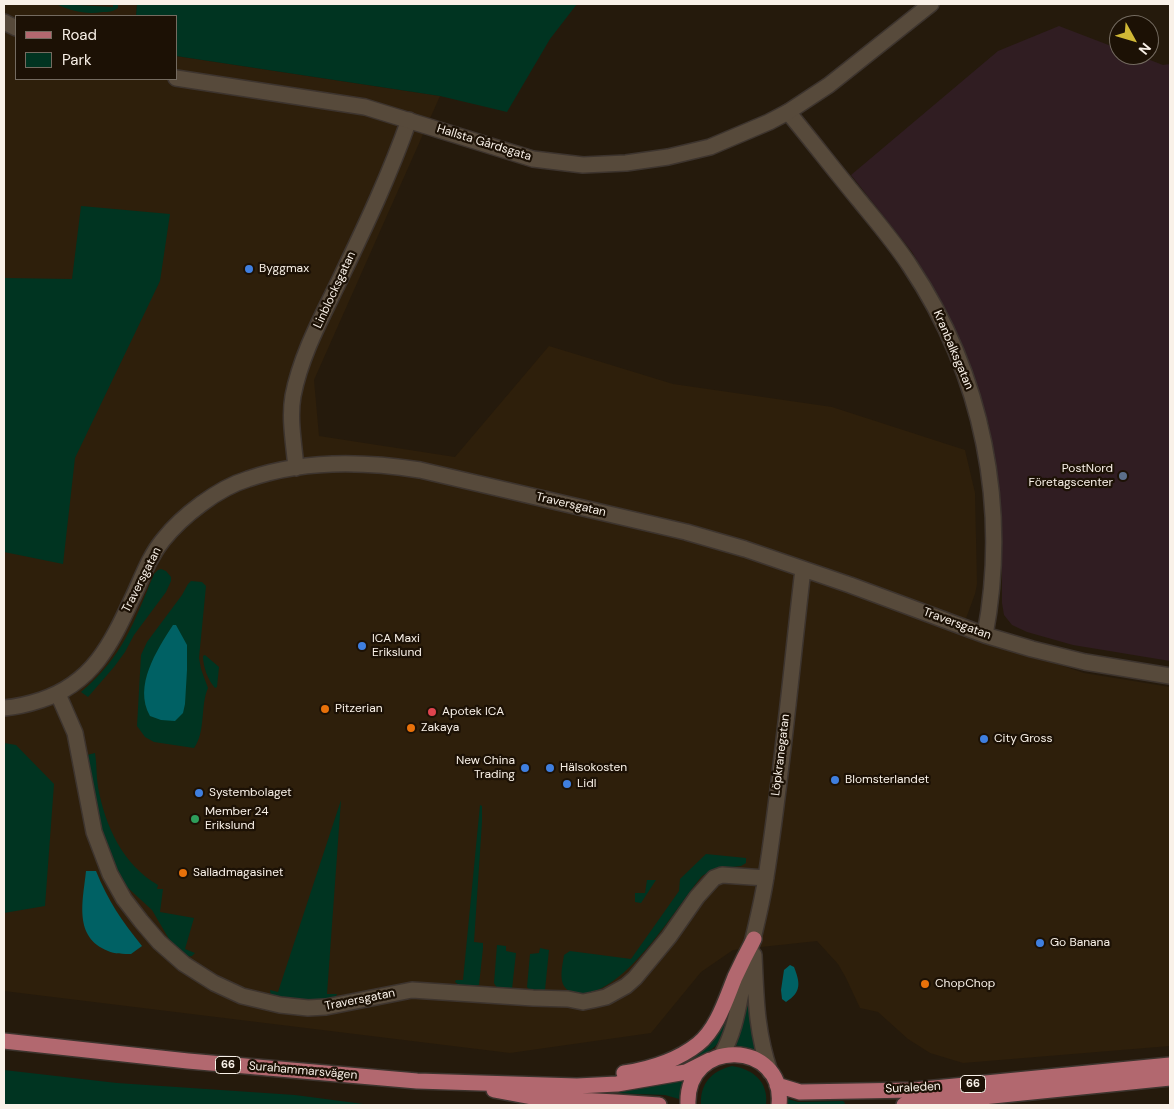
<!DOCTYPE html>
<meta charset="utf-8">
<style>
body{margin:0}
#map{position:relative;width:1174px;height:1109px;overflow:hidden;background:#251a0c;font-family:"DM Sans",sans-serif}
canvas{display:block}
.frame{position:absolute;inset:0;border:5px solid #f9f1e8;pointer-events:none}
.legend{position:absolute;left:15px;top:15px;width:162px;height:65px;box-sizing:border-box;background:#1c1105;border:1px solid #746b60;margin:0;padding:6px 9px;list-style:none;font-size:15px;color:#f9f1e8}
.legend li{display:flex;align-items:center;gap:10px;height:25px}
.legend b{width:25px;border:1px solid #746b60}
.north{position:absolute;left:1109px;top:15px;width:50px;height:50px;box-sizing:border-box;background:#1c1105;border:1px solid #746b60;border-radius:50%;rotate:129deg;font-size:14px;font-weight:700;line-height:20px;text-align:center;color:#f9f1e8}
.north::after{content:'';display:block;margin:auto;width:18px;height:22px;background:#d0b836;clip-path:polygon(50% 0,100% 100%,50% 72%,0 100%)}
</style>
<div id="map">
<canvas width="1174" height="1109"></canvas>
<div class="frame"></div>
<ul class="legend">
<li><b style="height:6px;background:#b2686f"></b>Road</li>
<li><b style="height:14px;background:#003421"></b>Park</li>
</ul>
<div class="north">N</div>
</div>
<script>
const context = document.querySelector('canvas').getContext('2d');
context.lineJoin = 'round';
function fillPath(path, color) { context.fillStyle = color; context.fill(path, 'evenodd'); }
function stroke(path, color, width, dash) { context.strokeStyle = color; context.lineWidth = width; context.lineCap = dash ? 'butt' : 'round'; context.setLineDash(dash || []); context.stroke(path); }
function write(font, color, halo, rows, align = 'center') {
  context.font = font + ' "DM Sans",sans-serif'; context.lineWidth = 4.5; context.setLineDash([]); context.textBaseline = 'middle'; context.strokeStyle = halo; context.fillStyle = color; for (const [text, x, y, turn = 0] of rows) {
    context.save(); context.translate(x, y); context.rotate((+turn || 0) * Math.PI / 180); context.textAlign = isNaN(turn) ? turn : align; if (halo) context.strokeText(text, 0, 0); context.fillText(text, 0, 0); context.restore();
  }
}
const built = new Path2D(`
 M4 4H137L136 16H16V79H176V56L440 96 314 380 319 436 455 457 549 346 673 384 832 407 965 450 975 493 977 584 975 594 961 632 1084 673 1170 687V1046L963 1063 930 1053 908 1039 878 1012 860 1008 846 978 838 964 817 941 733 950 701 972 651 1033 510 1053 4 991Z`);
const industrial = new Path2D(`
 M1059 26 1119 49V55H1137L1163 65 1170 64V661L1073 645 1027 632 1012 625 1004 615 1002 603V538L996 477 989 425 969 362 943 304 912 252 851 175 998 51Z`);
const green = new Path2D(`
 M56 4 113 7V4H118V8C113 12 108 12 103 12 85 15 72 11 56 4Z
 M137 4H577L550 39 507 112 440 96 176 56V16H136Z
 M81 206 170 214 160 281 75 458 63 564 4 552V278L72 279Z
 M161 569 166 571 171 577V581L166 592 134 635 125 652 114 667 88 697 81 692C123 657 134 622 154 574L158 570Z
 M191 581 202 582 206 586 199 658 201 669 208 688C200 706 206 731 194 748L154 742 145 737 137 726 141 655 147 642 182 595 188 584Z
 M205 655 219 667 217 687 215 688C208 680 203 667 203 656Z
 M4 743 16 745 54 784 45 906 4 913Z
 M95 753C97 764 96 776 98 787 105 826 123 865 158 885L157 889H163L160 912 194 918 185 949 195 953 192 956 186 957 169 939 152 910 127 887 113 861 97 816 86 757 87 755Z
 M341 800 327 994H337L336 996 332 1001H304L271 996 270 990 278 992Z
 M480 805 482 806V822L474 942 483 943V948L479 985C472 987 460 987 455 982L456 980H463Z
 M706 854 746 858V863L741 866 714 869 702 876C675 908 622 1001 575 993 556 989 562 969 564 955L570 951 631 959 679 891 680 879Z
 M647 880H656L641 903 635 902V893H645Z
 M497 945 506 946V951L516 953 512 989 497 988 494 983Z
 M540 948 549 950 545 990C540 992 530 992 527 987L530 954 539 953Z
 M732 998C726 1038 724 1047 685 1063L684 1061Z
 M746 1001H748L756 1050 735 1045 740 1034Z
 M732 1066C753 1069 769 1082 766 1105H701C700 1084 711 1071 732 1066Z
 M4 1070 117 1083 295 1095 371 1105H4Z
 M684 1077 679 1099 665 1095 610 1093V1091L652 1086Z
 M788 1099 798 1102 843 1101 845 1103 844 1105H787Z`);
const water = new Path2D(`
 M173 625H176L187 645V670L185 704 183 713 175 721 161 720 150 716C133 686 157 650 173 625Z
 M86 871H96C108 901 122 921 142 946L131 954C124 954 114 954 108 951 73 937 83 901 86 871Z
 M790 965 794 967C800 982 802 992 786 1002L782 999 781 990 784 970Z`);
const minor = new Path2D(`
 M788 112C812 141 835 171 859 200 877 222 895 243 910 266 983 375 1009 507 985 635
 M296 468C294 444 289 419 293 396 301 354 323 315 341 277 366 225 390 174 409 120
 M58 694 75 733 94 832 110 874 124 899 141 921 159 942 184 964 214 983 242 996 280 1005 308 1008 326 1007 412 990 533 998 568 999 583 1002 593 1000 606 997 626 986 635 978 669 937 697 897 714 878 722 875 766 878
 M4 708C16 707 29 704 41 700 93 683 111 644 133 597 142 578 149 557 163 540 182 516 218 488 248 479 302 460 364 461 420 470L686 532 745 549 850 585 985 635 1032 649 1085 662 1170 676
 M754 955C756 997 756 1031 770 1072
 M721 1056C737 1028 738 1004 745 973 752 941 761 910 766 877 782 775 791 672 803 569`);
const tertiary = new Path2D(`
 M4 22 16 28
 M176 78 365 107 533 159 583 165 626 163 668 157 710 147 769 122 788 112 829 85 931 4`);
const primary = new Path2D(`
 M4 1041 188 1061 417 1081 577 1086 617 1084 686 1072 710 1060
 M624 1073C649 1069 678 1060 698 1044 717 1029 726 999 735 977 741 964 747 952 754 939
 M777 1085 800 1092 914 1090 1170 1065
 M494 1090 537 1098 616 1102 659 1105
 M688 1105C685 1036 786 1040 779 1105
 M904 1105 1170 1078`);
const markers = [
 [249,269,5,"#3f7fe0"],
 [1123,476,5,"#5c6f8a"],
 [362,646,5,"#3f7fe0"],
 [325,709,5,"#e8710a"],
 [432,712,5,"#e0444e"],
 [411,728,5,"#e8710a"],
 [984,739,5,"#3f7fe0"],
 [525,768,5,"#3f7fe0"],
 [550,768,5,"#3f7fe0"],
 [835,780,5,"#3f7fe0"],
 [567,784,5,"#3f7fe0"],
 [199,793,5,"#3f7fe0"],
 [195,819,5,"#2e9e5b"],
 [183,873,5,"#e8710a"],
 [1040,943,5,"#3f7fe0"],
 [925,984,5,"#e8710a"]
];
const shields = [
 [228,1065,25],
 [973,1084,25]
];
const shieldNames = [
 ["66",228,1065],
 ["66",973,1084]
];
const streetNames = [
 ["Hallsta Gårdsgata",484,143,17],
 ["Linblocksgatan",335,290,-65],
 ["Kranbalksgatan",953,350,67],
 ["Traversgatan",571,505,13],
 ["Traversgatan",142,580,-63],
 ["Traversgatan",957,624,20],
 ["Löpkranegatan",781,755,-83],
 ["Traversgatan",360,1000,-11],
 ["Surahammarsvägen",303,1071,5],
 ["Suraleden",913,1088,-3]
];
const poiNames = [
 ["Byggmax",259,269],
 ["PostNord",1113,469,"right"],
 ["Företagscenter",1113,483,"right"],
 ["ICA Maxi",372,639],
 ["Erikslund",372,653],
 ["Pitzerian",335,709],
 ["Apotek ICA",442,712],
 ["Zakaya",421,728],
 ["City Gross",994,739],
 ["New China",515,761,"right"],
 ["Trading",515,775,"right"],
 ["Hälsokosten",560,768],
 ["Blomsterlandet",845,780],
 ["Lidl",577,784],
 ["Systembolaget",209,793],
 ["Member 24",205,812],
 ["Erikslund",205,826],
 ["Salladmagasinet",193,873],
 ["Go Banana",1050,943],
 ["ChopChop",935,984]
];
fillPath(built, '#2e1f0b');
fillPath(industrial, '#301d22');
fillPath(green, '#003421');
fillPath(water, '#006164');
stroke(minor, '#3d342e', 18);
stroke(tertiary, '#3d342e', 18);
stroke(primary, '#3d342e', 18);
stroke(minor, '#574a3b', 15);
stroke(tertiary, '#574a3b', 15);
stroke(primary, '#b2686f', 15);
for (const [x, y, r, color] of markers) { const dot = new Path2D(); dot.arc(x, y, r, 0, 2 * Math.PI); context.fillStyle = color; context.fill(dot); stroke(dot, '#1c1105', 2); }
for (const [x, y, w] of shields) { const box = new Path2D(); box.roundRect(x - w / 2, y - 8.5, w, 17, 4); context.fillStyle = '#1c1105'; context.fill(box); stroke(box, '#f9f1e8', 1); }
write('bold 11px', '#f9f1e8', null, shieldNames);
write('12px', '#f9f1e8', '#1c1105', streetNames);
write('12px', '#f9f1e8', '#1c1105', poiNames, 'left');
</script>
